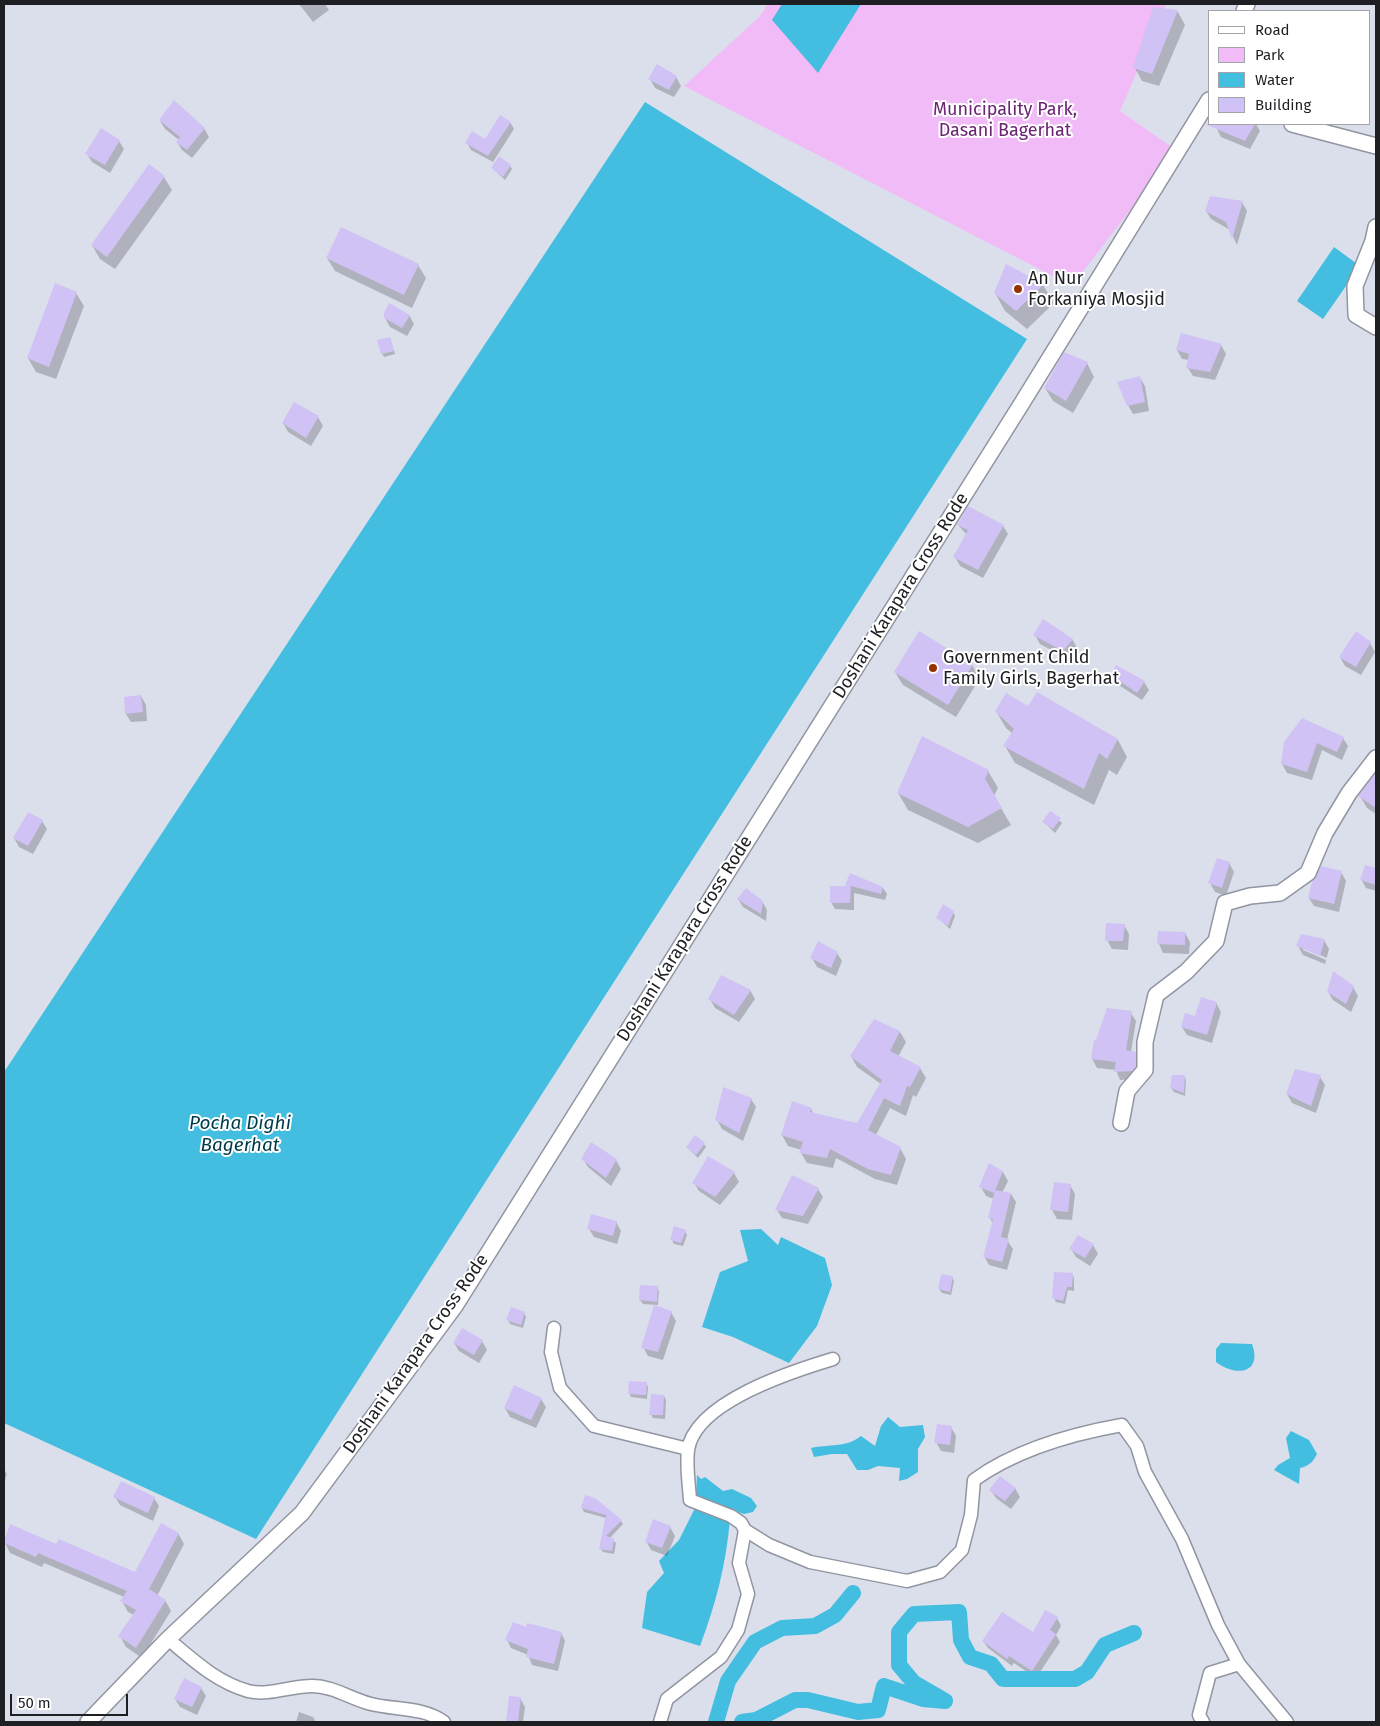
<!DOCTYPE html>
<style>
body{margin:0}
#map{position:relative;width:1380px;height:1726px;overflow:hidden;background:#dbdfeb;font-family:"Fira Sans",sans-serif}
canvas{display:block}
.frame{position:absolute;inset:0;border:5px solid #1d1f23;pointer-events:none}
.legend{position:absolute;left:1208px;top:10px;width:162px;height:115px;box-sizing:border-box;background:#fff;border:1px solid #a5a5a7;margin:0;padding:6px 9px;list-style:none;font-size:15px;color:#1d1f23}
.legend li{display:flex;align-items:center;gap:10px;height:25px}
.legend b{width:25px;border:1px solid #a5a5a7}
.scale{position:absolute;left:10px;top:1694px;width:118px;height:22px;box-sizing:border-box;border:2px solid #1d1f23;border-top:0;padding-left:6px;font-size:15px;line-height:18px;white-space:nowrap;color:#1d1f23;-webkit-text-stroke:4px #fff;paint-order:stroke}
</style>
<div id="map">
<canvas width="1380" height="1726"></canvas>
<div class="frame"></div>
<ul class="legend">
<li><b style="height:6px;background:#fff"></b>Road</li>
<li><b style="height:14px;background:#f1bbf7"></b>Park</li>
<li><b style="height:14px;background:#43bee0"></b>Water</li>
<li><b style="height:14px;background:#d0c2f4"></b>Building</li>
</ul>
<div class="scale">50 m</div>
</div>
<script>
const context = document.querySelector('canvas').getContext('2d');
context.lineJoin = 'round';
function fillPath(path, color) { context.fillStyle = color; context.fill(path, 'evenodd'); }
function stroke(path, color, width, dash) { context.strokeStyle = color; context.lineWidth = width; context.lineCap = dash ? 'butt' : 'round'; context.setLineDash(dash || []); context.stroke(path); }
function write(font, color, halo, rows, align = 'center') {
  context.font = font + ' "Fira Sans",sans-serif'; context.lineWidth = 4; context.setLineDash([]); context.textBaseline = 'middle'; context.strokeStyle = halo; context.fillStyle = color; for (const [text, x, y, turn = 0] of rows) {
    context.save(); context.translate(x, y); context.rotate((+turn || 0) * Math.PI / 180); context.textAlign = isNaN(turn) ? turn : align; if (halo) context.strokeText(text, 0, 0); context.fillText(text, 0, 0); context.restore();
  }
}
const green = new Path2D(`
 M768 4H1166L1120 111 1176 150 1072 286 684 86 759 17Z`);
const water = new Path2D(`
 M782 4H861L818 73 772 20Z
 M645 102 1027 339 256 1539 4 1423V1072Z
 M1334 247 1360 266 1323 319 1297 301Z
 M761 1229 778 1245 781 1237 825 1258 832 1285 817 1326 789 1363 733 1337 702 1327 720 1272 748 1261 740 1230Z
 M1221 1343 1252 1344C1263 1374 1235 1377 1216 1362V1349Z
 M888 1417 900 1427 923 1425 925 1437 918 1449V1472L907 1479 899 1481 900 1468 878 1466 868 1470H857L847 1454H832L814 1457 811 1448C829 1444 846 1448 861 1436L875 1446 881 1426Z
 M1291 1431 1309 1440 1317 1454C1313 1462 1309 1466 1300 1468L1299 1484 1274 1470 1278 1465 1290 1458 1286 1438Z
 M697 1475 701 1479 705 1477 723 1491 732 1489 751 1498 757 1506 753 1512 744 1514 700 1501 696 1495Z
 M695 1508 730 1519C726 1565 716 1603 700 1646L642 1628 647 1592 664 1573 659 1561 679 1540Z`);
const shadow = new Path2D(`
 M299 4H325L329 10 313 22Z
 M1154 8 1178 12 1185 25 1159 86 1142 81 1135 68Z
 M676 77 681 86 674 97 655 88 650 79Z
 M160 121 204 128 209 137 192 158 182 150 177 142 179 140 165 129Z
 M510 122 514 129 493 162 471 150 467 143 485 140Z
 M1219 124H1256L1260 131 1250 149 1221 137 1217 129Z
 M119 141 124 149 110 173 92 162 87 154Z
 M510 166 512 169 505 180 492 168Z
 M164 177 172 190 115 269 100 259 92 245Z
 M1242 202 1247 211 1237 245 1230 230 1211 219 1206 211Z
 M327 258 418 265 426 278 412 308 335 271Z
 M1006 265 1043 285 1054 303 1027 329 1005 311 995 293Z
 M76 293 84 306 56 379 36 372 28 358Z
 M409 315 414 324 407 336 390 327 385 318Z
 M390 338 395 354 384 357 382 353Z
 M1221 345 1226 354 1215 380 1193 376 1188 368 1189 360 1182 359 1177 350Z
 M1087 363 1094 377 1073 413 1053 401 1045 388Z
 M1140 378 1145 386 1149 411 1133 414 1128 405Z
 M318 417 323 426 311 446 288 432 283 423Z
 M958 525 1003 526 1008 534 983 578 960 566 955 557 967 535Z
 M1035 635 1072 639 1077 648 1068 659 1040 644Z
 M1370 643 1375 652 1361 675 1345 666 1340 657Z
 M972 665 980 678 956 717 903 685 895 672Z
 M1112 675 1144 682 1149 690 1142 700 1117 684Z
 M1038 693 1118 740 1127 757 1117 775 1109 770 1094 805 1015 763 1005 746 1013 734 1006 728 996 711 1029 708Z
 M141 696 146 705 147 721 131 722 126 714 125 698Z
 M1343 738 1348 746 1342 760 1322 750 1312 780 1287 773 1282 764 1285 743Z
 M988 771 998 788 994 796 1011 825 978 843 908 810 898 793Z
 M1376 775V814L1367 808 1360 796Z
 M1051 813 1062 823 1055 833 1044 822Z
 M42 821 47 829 33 854 19 847 14 838Z
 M1229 863 1234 872 1226 896 1215 892 1210 883Z
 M1366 866 1376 870V891L1366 888 1361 879Z
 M1341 872 1346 881 1339 912 1314 906 1309 898Z
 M847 885 883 888 887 894 885 900 854 893V910L835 909 831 902 848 887Z
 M738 899 762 901 767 910 766 921 743 907Z
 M953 912 955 916 950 929 938 918Z
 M1124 925 1129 934 1128 950 1112 949 1107 940Z
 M1159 932 1185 933 1190 942 1189 954 1163 953 1159 944Z
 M1324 940 1329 949 1325 964 1303 955 1298 946ZM1303 948 1327 958 1326 960 1303 950Z
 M837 953 842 961 836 976 817 967 812 958Z
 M1353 987 1358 996 1351 1012 1333 1000 1328 992Z
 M750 990 755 999 739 1022 715 1008 710 999Z
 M1216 1003 1221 1012 1212 1043 1187 1035 1182 1027Z
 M1131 1013 1136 1021 1131 1052 1135 1053 1140 1062 1137 1079 1120 1080 1116 1070 1097 1068 1092 1059 1097 1041Z
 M900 1032 906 1042 898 1057 920 1068 926 1078 916 1097 913 1095 906 1116 890 1108 876 1135 900 1148 906 1159 897 1185 875 1179 836 1158 833 1168 807 1163 801 1153 802 1150 788 1146 782 1135 811 1109 814 1115 857 1125 881 1084 857 1067 851 1056Z
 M1184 1076 1186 1080 1185 1096 1174 1092 1171 1088Z
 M1320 1077 1325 1085 1316 1113 1292 1103 1287 1094Z
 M751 1099 756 1107 743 1141 722 1129 717 1120Z
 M592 1144 616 1160 621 1169 611 1186 588 1167 583 1159Z
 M704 1144 706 1147 698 1158 687 1147Z
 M990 1165 1003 1172 1008 1181 1002 1193 1011 1194 1016 1202 1007 1240 1013 1249 1007 1270 989 1265 984 1256 993 1224 990 1218 994 1199 986 1196 981 1187Z
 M734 1173 739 1182 720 1205 699 1191 694 1183Z
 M1070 1185 1075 1194 1072 1220 1057 1219 1052 1210Z
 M818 1189 823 1197 808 1224 782 1218 777 1210Z
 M616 1222 621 1231 617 1244 594 1237 589 1229Z
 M685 1231 687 1235 683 1246 674 1244 672 1240Z
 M1093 1245 1098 1254 1090 1266 1076 1257 1071 1249Z
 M1072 1274 1074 1278V1291L1068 1290 1065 1304 1056 1302 1054 1298Z
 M952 1277 954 1281 951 1295 942 1293 939 1289Z
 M657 1287 659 1291 658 1305 643 1304 640 1300Z
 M671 1312 676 1321 663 1360 648 1356 643 1347Z
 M524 1313 526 1317 523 1328 510 1324 508 1320Z
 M482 1341 487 1350 479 1363 459 1351 454 1343Z
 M646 1383 648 1387 647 1399 631 1397 629 1393Z
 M664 1396 666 1400 665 1419 653 1418 651 1414Z
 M541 1399 546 1407 536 1428 510 1417 505 1408Z
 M951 1427 956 1436 954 1453 941 1451 936 1442Z
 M4 1469 7 1474 4 1483Z
 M1015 1488 1020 1497 1011 1509 996 1498 991 1490Z
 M115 1497 154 1498 159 1506 153 1521 120 1505Z
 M585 1497 621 1521 623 1524 610 1538 616 1543 614 1554 603 1552 600 1548 606 1518 584 1512 582 1508Z
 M10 1526 57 1546 136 1574 178 1533 184 1544 157 1596 165 1600 171 1611 142 1658 126 1647 120 1636 134 1615 128 1612 122 1601 124 1597 44 1563 42 1567 10 1553 4 1541Z
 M670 1527 675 1536 667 1556 651 1550 646 1541Z
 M1057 1618 1061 1626 1056 1635 1060 1642 1036 1678 1014 1663 1012 1666 988 1648 983 1641 1033 1634Z
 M561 1633 565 1641 558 1671 532 1665 528 1655 511 1648 507 1640Z
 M201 1688 206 1696 197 1715 180 1707 175 1699Z
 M520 1698 525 1707 523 1722H508Z
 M299 1712 313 1717 316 1722H296Z`);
const canal = new Path2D(`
 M716 1722 728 1681 755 1642 782 1628 815 1626 835 1615 853 1593
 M742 1722 756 1720 795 1700H808L858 1712 878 1710 884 1686 923 1699 945 1701 914 1683 899 1665V1632L914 1614 959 1612 961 1640 970 1657 991 1664 1003 1679H1075L1087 1672 1105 1645 1134 1633`);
const building = new Path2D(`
 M1153 7 1178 10 1152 74 1133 68Z
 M657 64 677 76 669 90 648 79Z
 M174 100 205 128 187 150 176 142 180 137 159 120Z
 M500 115 511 122 488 156 465 143 472 131 485 139Z
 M1205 124H1255L1245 141Z
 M101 128 120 140 105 165 85 154Z
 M499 156 511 165 503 177 491 168Z
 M149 164 165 176 107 257 91 245Z
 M1210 196 1243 201 1232 239 1226 222 1205 211Z
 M341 227 419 264 404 295 326 258Z
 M1006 264 1044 284 1016 311 994 293Z
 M55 283 77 292 49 367 27 358Z
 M389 303 410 315 402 328 384 318V313Z
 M1181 333 1222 344 1210 372 1186 368 1189 354 1176 350Z
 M390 337 394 351 381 354 377 340Z
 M1064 352 1088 362 1066 401 1044 388Z
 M1140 376 1145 402 1127 406 1117 382Z
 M294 402 319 416 306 438 282 423Z
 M968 506 1004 525 978 570 953 557 968 530 957 525Z
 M1043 619 1073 639 1063 651 1033 635Z
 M919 631 973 664 948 705 894 672Z
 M1356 631 1371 642 1356 667 1339 657Z
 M1116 665 1145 681 1137 693 1111 675Z
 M1037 692 1118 739 1107 759 1099 753 1084 789 1003 746 1014 729 995 711 1006 693 1028 706Z
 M141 695 143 712 125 714 124 697Z
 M1302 718 1344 737 1337 752 1317 743 1307 772 1281 764 1284 742Z
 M922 736 989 770 985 779 1002 808 968 827 897 793Z
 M1376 773V808L1358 796Z
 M1050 811 1061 818 1053 829 1042 822Z
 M28 812 43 820 28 846 13 838Z
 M1217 858 1230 862 1222 888 1208 883Z
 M1365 865 1376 868V885L1360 880Z
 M1321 866 1342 871 1334 904 1308 898 1312 882Z
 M850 873 883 887 881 894 851 886 850 903H830V886H848L845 885Z
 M746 888 763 901 761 914 737 899Z
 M943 904 954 911 948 926 936 918Z
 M1106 923 1125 924 1123 941H1105Z
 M1158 931 1185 932V945L1157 944Z
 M1301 934 1325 939 1320 956 1296 946Z
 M818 941 838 952 831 968 810 958Z
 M1333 971 1354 986 1346 1004 1327 992Z
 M721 975 751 990 734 1015 708 999Z
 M1201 997 1217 1002 1207 1035 1181 1027 1185 1013 1195 1016Z
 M1107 1008 1132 1011 1126 1050 1136 1052V1067L1132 1071 1114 1072 1116 1062 1091 1059 1094 1040H1096Z
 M874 1019 900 1031 890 1051 921 1067 910 1087 907 1086 900 1106 884 1098 868 1130 901 1147 891 1175 868 1169 830 1149 827 1158 799 1153 803 1142 781 1135 792 1101 812 1108 810 1112 857 1123 882 1080 850 1056Z
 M1295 1069 1321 1075 1311 1106 1286 1094Z
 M1172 1075H1185L1184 1093 1170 1088Z
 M723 1087 752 1098 739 1133 715 1120Z
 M695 1135 705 1143 696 1155 686 1147Z
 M591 1142 617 1159 606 1178 581 1159Z
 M708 1156 735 1172 715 1197 692 1183Z
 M989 1163 1003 1171 994 1193 979 1187Z
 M792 1175 819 1188 803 1216 775 1210Z
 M1054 1182 1071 1184 1068 1212 1050 1210Z
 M995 1190 1011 1193 1001 1237 1009 1239 1002 1262 983 1257 993 1219 988 1218Z
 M591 1214 617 1221 613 1236 587 1229Z
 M674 1226 686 1230 681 1243 670 1240Z
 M1078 1235 1094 1244 1085 1258 1069 1249Z
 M1054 1272 1073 1273 1072 1287H1067L1063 1301 1052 1298Z
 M941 1274 953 1276 950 1292 938 1289Z
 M640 1285 658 1286 657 1302 639 1300Z
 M654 1305 672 1311 658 1352 641 1348Z
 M511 1307 525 1312 521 1325 506 1320Z
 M462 1328 483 1340 474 1355 453 1343Z
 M629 1381 647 1382 646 1395 628 1394Z
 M514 1385 542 1398 531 1420 504 1408Z
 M651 1394 664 1395 663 1415H649Z
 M937 1424 952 1426 950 1445 934 1443Z
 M1000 1476 1016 1488 1005 1501 989 1490Z
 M121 1481 155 1497 148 1513 113 1497Z
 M585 1495 595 1498 622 1520 606 1536 614 1538 612 1551 599 1549 606 1515 581 1508Z
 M653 1519 671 1526 662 1548 645 1542Z
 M161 1523 179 1533 149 1589 166 1600 136 1648 118 1636 136 1610 120 1601 127 1591 38 1553 36 1557 4 1543 10 1524 56 1544 59 1539 135 1572Z
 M1045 1610 1058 1617 1050 1630 1056 1634 1032 1671 1009 1656 1007 1659 982 1641 1002 1612 1033 1632Z
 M513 1622 526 1627 527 1623 562 1632 554 1664 526 1657 528 1649 505 1640Z
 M184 1678 202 1687 192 1707 174 1699Z
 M509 1696 521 1697 518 1722H506Z`);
const minor = new Path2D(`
 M554 1328 551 1352 560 1388 594 1426 688 1449
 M745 1530 769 1545 810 1562 907 1581 940 1572 962 1550 971 1515 974 1480C1017 1449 1071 1434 1122 1425L1137 1446 1145 1472 1182 1539 1218 1625 1239 1664 1287 1722
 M168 1639C192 1659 216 1682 248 1691 269 1696 291 1686 312 1686 333 1686 351 1699 371 1704 395 1710 424 1707 444 1722
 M660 1722 667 1699 721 1657 738 1630 748 1594 739 1563 745 1530 741 1523 731 1516 690 1500C689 1484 686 1466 688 1450 695 1402 793 1371 833 1359
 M1203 1722 1199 1715 1210 1673 1239 1664`);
const tertiary = new Path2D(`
 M1244 11 1247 4
 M1292 124 1376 146
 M1376 227 1373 241 1355 286 1356 315 1376 327
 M1121 1123 1127 1091 1145 1070V1042L1156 995 1186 972 1216 941 1225 903 1250 896 1280 893 1308 873 1325 833 1349 793 1376 758
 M88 1722 168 1639 302 1513 455 1306 1022 403 1209 100`);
const markers = [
 [1018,289,5,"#963100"],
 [933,668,5,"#963100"]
];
const parkNames = [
 ["Municipality Park,",1005,110],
 ["Dasani Bagerhat",1005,131]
];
const poiNames = [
 ["An Nur",1028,279],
 ["Forkaniya Mosjid",1028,300],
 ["Government Child",943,658],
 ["Family Girls, Bagerhat",943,679]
];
const streetNames = [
 ["Doshani Karapara Cross Rode",901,596,-58],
 ["Doshani Karapara Cross Rode",685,939,-58],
 ["Doshani Karapara Cross Rode",416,1354,-55]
];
const waterNames = [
 ["Pocha Dighi",240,1124],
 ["Bagerhat",240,1146]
];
fillPath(green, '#f1bbf7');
fillPath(water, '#43bee0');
fillPath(shadow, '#0003');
stroke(canal, '#43bee0', 16);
fillPath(building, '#d0c2f4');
stroke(minor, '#9195a0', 15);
stroke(tertiary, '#9195a0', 18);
stroke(minor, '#fff', 12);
stroke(tertiary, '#fff', 15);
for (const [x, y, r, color] of markers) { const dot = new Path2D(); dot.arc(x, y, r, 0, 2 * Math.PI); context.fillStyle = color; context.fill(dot); stroke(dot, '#fff', 2); }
write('18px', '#6b2374', '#fff', parkNames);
write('18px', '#1d1f23', '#fff', poiNames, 'left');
write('18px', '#1d1f23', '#fff', streetNames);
write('italic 19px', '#003948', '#fff', waterNames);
</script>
